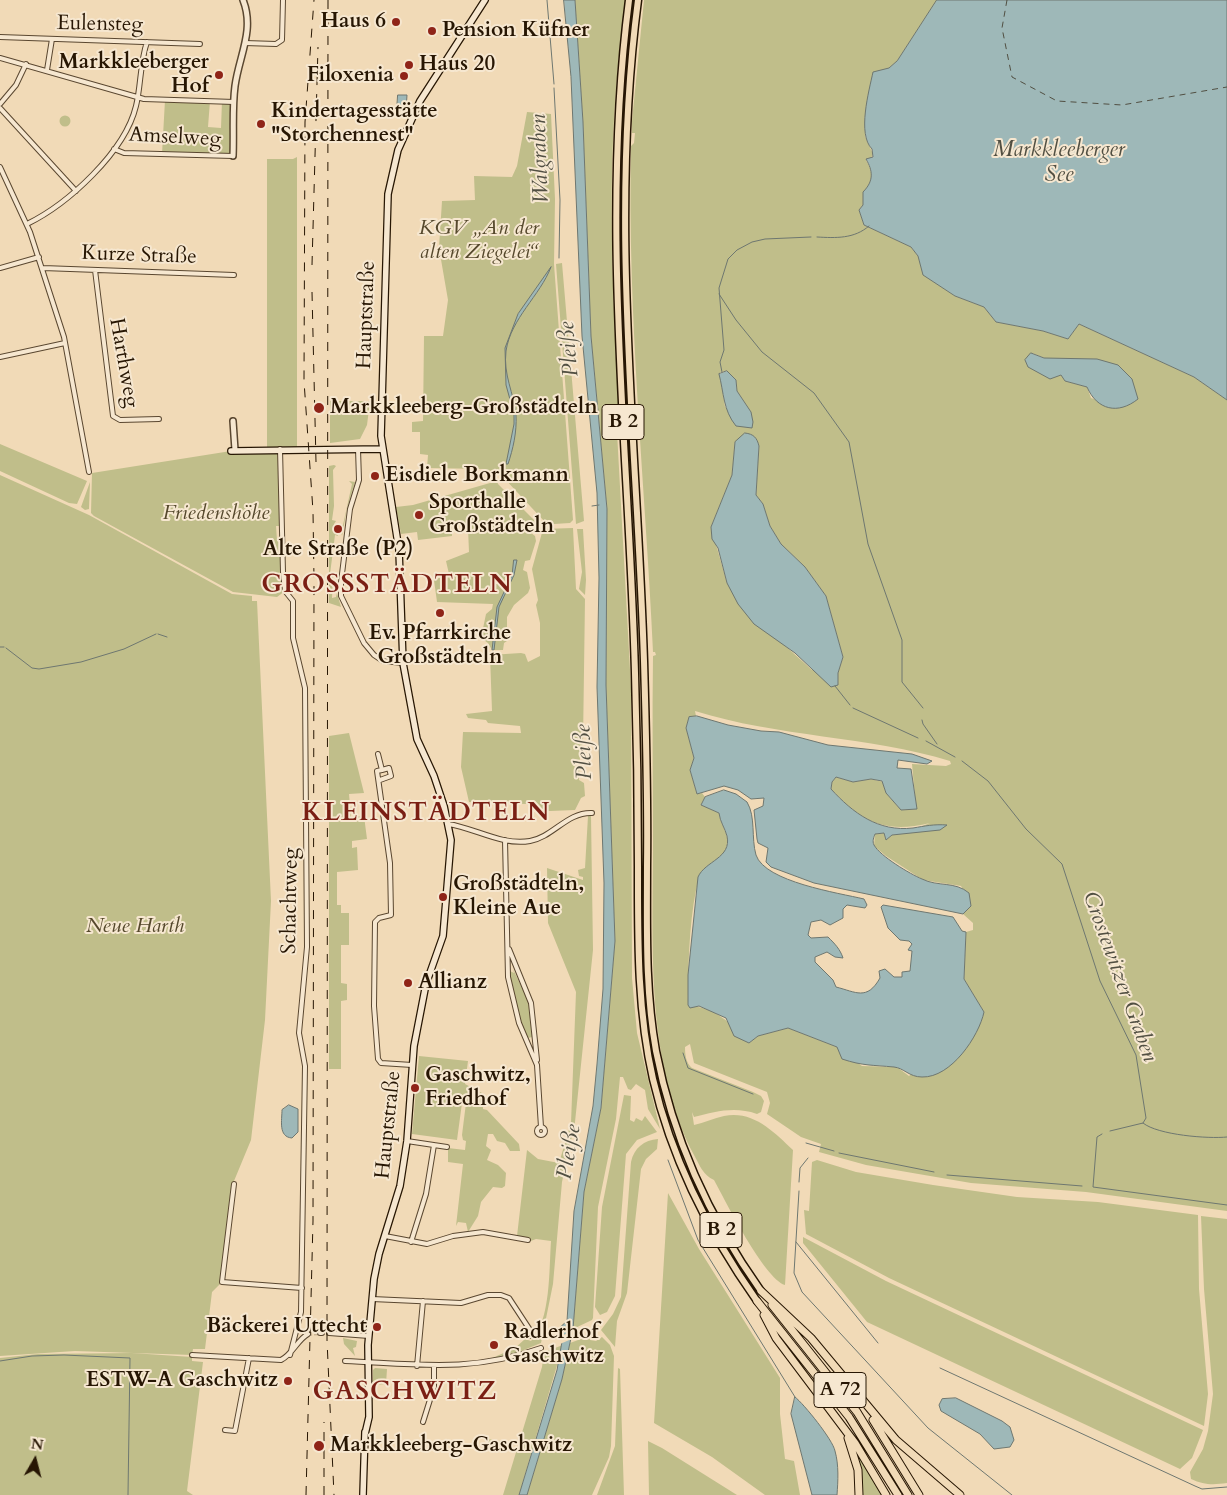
<!DOCTYPE html>
<meta charset="utf-8">
<style>
body{margin:0}
#map{position:relative;width:1227px;height:1495px;overflow:hidden;background:#f1dab7;font-family:Cardo,serif}
canvas{display:block}
.north{position:absolute;left:10px;top:1435px;width:50px;height:50px;-webkit-text-stroke:4px #f6e7d0;paint-order:stroke;rotate:8deg;font-size:14px;font-weight:700;line-height:20px;text-align:center;color:#271603}
.north::after{content:'';display:block;margin:auto;width:18px;height:22px;background:#271603;clip-path:polygon(50% 0,100% 100%,50% 72%,0 100%)}
</style>
<div id="map">
<canvas width="1227" height="1495"></canvas>
<div class="north">N</div>
</div>
<script>
const context = document.querySelector('canvas').getContext('2d');
context.lineJoin = 'round';
function fillPath(path, color) { context.fillStyle = color; context.fill(path, 'evenodd'); }
function stroke(path, color, width, dash) { context.strokeStyle = color; context.lineWidth = width; context.lineCap = dash ? 'butt' : 'round'; context.setLineDash(dash || []); context.stroke(path); }
function write(font, color, halo, rows, align = 'center') {
  context.font = font + ' Cardo,serif'; context.lineWidth = 4; context.setLineDash([]); context.textBaseline = 'middle'; context.strokeStyle = halo; context.fillStyle = color; for (const [text, x, y, turn = 0] of rows) {
    context.save(); context.translate(x, y); context.rotate((+turn || 0) * Math.PI / 180); context.textAlign = isNaN(turn) ? turn : align; if (halo) context.strokeText(text, 0, 0); context.fillText(text, 0, 0); context.restore();
  }
}
const green = new Path2D(`
 M575 0H626C604 143 612 288 620 432H617L631 688 632 978 637 1033 660 1129 648 1109 645 1090 636 1084 631 1090 628 1089 623 1077H620L616 1119 598 1207 593 1318 592 1320 573 1329 584 1192 601 1108 615 941 606 685 607 509 591 336 583 122Z
 M644 0H937L897 61 889 68 867 102 865 136 873 154 870 160H866C873 172 874 181 864 192L863 205 859 210 864 225 911 247 918 256 924 275 955 296 984 307 996 322 1043 331 1068 339 1079 324 1194 377 1227 400V1211L1086 1192 971 1183 866 1165 819 1152 821 1144 801 1137 767 1114 770 1103 767 1092 694 1063 690 1044 685 1047C685 1055 686 1063 692 1068L753 1092 761 1096 764 1101 761 1112 757 1114C734 1106 715 1112 694 1117L692 1112 694 1125C704 1123 714 1118 724 1116 753 1110 774 1132 793 1150L785 1285C764 1278 726 1202 714 1180 703 1175 700 1166 694 1155 645 1062 653 944 653 842 653 780 652 718 653 656L656 655 655 652H653C645 483 627 315 631 146L634 143 635 133H632V121ZM1032 353 1044 358 1119 408 1091 398 1087 387 1065 381 1062 375 1055 376ZM727 371 736 380 737 391 751 412 725 407 720 372ZM735 442 759 446 756 495 763 504 770 526 781 544 805 567 826 596 843 657 838 673 812 670 780 641 727 583 711 527 732 475ZM695 711C778 737 868 736 950 761L951 764 946 766 912 764 916 809 901 810 886 793 883 782 871 779 853 782 836 777 832 782 831 789C861 822 885 834 930 823L907 832 892 835 886 840 884 833 875 834 874 846 886 856 923 880 961 886 971 906 963 914 973 923V930L966 932 964 979 984 1012 909 1076 897 1067 862 1066 837 1047 788 1028 758 1036 749 1043C729 1022 718 1009 688 1005 688 969 689 925 696 890 700 873 724 862 727 846 730 834 720 825 719 813L701 805 705 797 702 793 697 794 690 770 694 758 686 728 689 717 696 716Z
 M165 100 210 101 208 127 221 128 222 101 234 102 233 156 162 154Z
 M527 112 551 114 555 199 554 264 573 520 570 523 554 524 545 522 503 477 485 469 427 468 428 455 420 454V432H412V422L423 421 424 336H443L448 300 439 248 442 201 475 200 474 176 512 177 517 166Z
 M59.5 121a5.5 5.5 0 1 1 11 0a5.5 5.5 0 1 1-11 0Z
 M297 157V449H281L283 526H276L277 540 283 541 285 591 277 597 233 592 94 516 91 513 92 473 231 451 267 449V159H293Z
 M562 263 584 521 576 524 556 264Z
 M330 401H370L367 425 360 439 330 443Z
 M0 444 87 481 77 504 69 503 0 471Z
 M334 465 336 466 333 470 334 506 332 520 336 521 334 524 338 536 335 535 330 574 333 576 332 598 336 597 337 593 341 607 329 603V466Z
 M0 475 89 515 232 594 252 596V601H257L271 901 265 1020 251 1140 234 1181 222 1282 212 1292 205 1349H193L192 1355 75 1351 0 1356Z
 M349 481 355 482 347 508 342 536 340 525H343L352 484Z
 M497 481 498 484 537 523 531 533 535 536 536 541 530 560 525 561 523 570 527 572 530 588 528 593 514 605 507 617V641L504 643 503 650H492L488 643 481 638 486 614 492 609 493 604 437 602 434 580 449 574 446 561 469 552 468 528 452 522V536L418 540 417 532 401 534 396 507 413 505Z
 M90 482 89 509 85 510 81 507Z
 M573 528 576 589 585 599 583 742 580 755 579 780 584 783 585 796 581 798 575 810 550 811 538 810 527 804 469 802 461 767 463 732 521 733 520 726 488 723 486 720 468 718 466 714 492 711 490 655 521 653 525 654 528 662 540 656V623L536 605 538 600 532 569 543 529Z
 M577 529H583L586 580 585 595 579 589 582 572Z
 M349 733 364 793 349 794 351 817 364 816 367 839 352 841V848L357 847 358 870 337 872V905H341V913H349V945H341V983L347 984V1000L341 1001V1069H329V736Z
 M588 816H591L593 950 575 1122 562 1182 553 1284 541 1343 519 1352 490 1359 515 1348 525 1339 531 1341C551 1321 549 1268 551 1241L536 1239 528 1242V1238L517 1236 527 1150 538 1159 559 1163 571 1123 576 992 548 923 547 868 583 880V877L579 876 578 870 585 868Z
 M513 969 529 1003 533 1037 527 1038 521 1022 510 977V971L514 973Z
 M419 1056 468 1061 465 1084 482 1093 483 1109 487 1110 519 1144 520 1151H510L505 1143 497 1141 493 1134H488L486 1146 491 1150 487 1160 498 1165 506 1173 505 1186 502 1188 493 1187 481 1202 478 1216 468 1232 466 1223 458 1222 456 1226 463 1164 448 1162V1148L465 1150 466 1141 463 1140 462 1135 466 1103H462L457 1140 412 1134Z
 M624 1095 631 1096 630 1120 634 1122 636 1118 642 1121 645 1116 657 1132 637 1140 626 1154 615 1296 607 1312 600 1315 595 1307 602 1207Z
 M658 1139 657 1149 646 1159 641 1169 627 1293 617 1321 615 1347 601 1330 613 1314 621 1297 631 1162C634 1148 644 1140 658 1139Z
 M817 1160 856 1172 933 1185 1017 1197 1098 1202 1198 1215 1199 1289 1208 1394 1204 1426 889 1278 806 1234 804 1210 809 1211 812 1162Z
 M668 1193 699 1249 780 1378V1414L785 1459 794 1461 800 1495H765L712 1457 654 1423Z
 M1201 1216 1227 1219V1483C1213 1485 1204 1485 1191 1479L1190 1472 1203 1449 1208 1431 1213 1394 1204 1289Z
 M803 1237 886 1281 1203 1430 1192 1458 1180 1469 867 1322 803 1243Z
 M589 1336 590 1340 596 1341 602 1337 610 1345 614 1356 611 1446 609 1457 592 1495H527L562 1379 570 1343Z
 M343 1338 357 1341 356 1347 353 1348 355 1356 344 1344Z
 M563 1345 519 1495H503L542 1367 544 1352Z
 M132 1353 192 1357V1361L203 1362 187 1491 193 1495H0V1358L38 1354Z
 M375 1368 387 1369 386 1384 373 1385V1370Z
 M618 1368 620 1369 624 1495H597L615 1446Z
 M488 1439 500 1441 498 1452 486 1450Z
 M648 1441 662 1448 737 1495H649Z
 M857 1451 884 1495H861Z`);
const water = new Path2D(`
 M564 0H575L583 122 591 336 607 509 606 685 615 941 601 1108 584 1192 573 1329 562 1379 527 1495H519L557 1370 564 1330 558 1329 567 1321 574 1211 593 1106 597 1064 603 989 604 883 597 687 599 578 597 493 582 336 571 77Z
 M937 0H1227V400L1194 377 1079 324 1068 339 1043 331 996 322 984 307 955 296 923 275 918 256 911 247 864 225 859 210 863 205V192C874 181 873 171 866 159L873 157 872 149C857 134 869 91 873 72L889 68 897 61Z
 M398 95H407L406 110H397Z
 M551 267C540 296 511 318 506 351 503 375 514 393 516 415 517 432 513 449 508 464H506L514 424V414L506 385 505 348 518 314Z
 M1031 353 1044 358 1097 359 1118 365 1132 379 1138 399C1118 415 1097 410 1087 387L1065 381 1061 375 1050 379 1028 367 1025 360Z
 M727 371 736 380 737 391 751 412 753 422 752 428 736 426C723 410 724 393 719 374Z
 M745 433C754 434 757 438 759 446L756 495 763 504 770 526 781 544 805 567 826 596 843 657 838 673V685L831 687 795 653 754 624 738 604 727 583 718 548 712 539 711 527 732 475 735 442Z
 M514 560H517L514 575 499 607 494 650H492L497 607 512 575Z
 M697 716 728 725 761 731 779 732 828 745 912 754 932 761 927 764 898 760 897 768 911 769 917 809 901 810 886 793 882 781 871 779 853 782 836 777 832 782 831 789C853 813 878 832 913 828 925 826 934 824 947 825L940 830 892 835 886 840 884 833 875 834C874 837 872 841 874 845 880 856 910 874 922 879 938 887 955 881 969 893L971 906 963 914 814 883 771 867 766 862 768 848 758 843 757 839 754 810 763 806 764 798 751 799 738 790 724 786 697 794 690 770 694 758 686 728 689 717Z
 M724 790 736 794 747 802C756 817 751 838 756 855 765 882 839 893 864 899L867 905 865 908 847 905 843 909V918L830 925 821 920 811 922 808 935 811 938 828 937C835 944 840 949 843 958L835 957 827 952 815 957V962L833 980 836 987C856 992 867 1001 880 978L879 971 885 969 894 977H902V972L910 971 912 951 908 950 912 944 909 941 900 940 888 928 881 907 883 905 953 917 962 931 966 932 964 979 984 1012C979 1036 951 1078 922 1077 909 1077 904 1068 894 1067 873 1065 863 1066 842 1059L837 1047 788 1028 758 1036 749 1043 734 1036 726 1018 699 1006 690 1008 688 1005V975L698 877C705 861 732 858 727 836 725 828 720 822 719 813L701 805 705 797Z
 M289 1105 298 1109V1132L292 1138C278 1137 282 1120 282 1110Z
 M795 1397C804 1404 833 1440 835 1451 839 1465 838 1481 837 1495H812L791 1414Z
 M956 1398 1002 1421 1010 1427 1014 1440 1010 1447 994 1449 980 1434 941 1411 939 1405 942 1399Z`);
const pier = new Path2D(`
 M575 1330 574 1338 560 1344 561 1336Z`);
const stream = new Path2D(`
 M547 0 554 84
 M554 88 560 200 559 258
 M817 237C836 238 854 239 869 226
 M719 294 736 320 762 352 814 393 849 442 868 544 902 640V682L923 708
 M722 372 720 362 724 350 719 288 728 259 737 250 752 242 765 239 811 237
 M592 506 599 505
 M158 634 167 637
 M0 647H4
 M6 648 32 668 39 669 81 662 124 649 156 634
 M835 686 850 705
 M853 708 918 738
 M922 720 923 724 937 744
 M926 741 955 757
 M962 761 988 781 1026 829 1062 864 1100 981 1136 1055 1146 1118 1143 1123
 M683 1053 688 1068 753 1094
 M1110 1131 1143 1123C1158 1135 1208 1139 1227 1137
 M1102 1134 1097 1137 1093 1187 1227 1205
 M806 1143 834 1151
 M839 1153 934 1172
 M668 1160 698 1240 795 1397
 M947 1175 1082 1186
 M799 1182 800 1168 808 1158
 M799 1191 794 1273 802 1292 928 1428 1012 1495
 M796 1242 878 1343
 M0 1361 32 1356 64 1355 130 1358 128 1495
 M940 1368 1195 1486 1202 1489 1227 1487`);
const ferry = new Path2D(`
 M1007 0 1002 28 1012 77 1057 101 1122 105 1227 87`);
const minorTunnel = new Path2D(`
 M308 1334 320 1333`);
const minor = new Path2D(`
 M0 37 200 44
 M245 43 276 44 282 40 283 0
 M0 58 144 99 234 102
 M47 70 52 39
 M0 104 16 85 26 64
 M0 108 76 191
 M114 149 124 153 233 156
 M0 167 30 232 64 337 89 472
 M27 224C68 204 125 152 136 106 141 86 140 62 147 42
 M0 268 39 257
 M43 268 234 275
 M95 270 113 416 120 420 159 419
 M0 357 65 343
 M280 449 283 572 285 591 293 601V638L305 688 307 947 299 1033 305 1066 301 1312 290 1355
 M358 449 359 480 350 509 341 582V596L364 643 374 655 383 661 403 663
 M378 754 382 770 377 771 390 863 391 915 379 918 375 922 374 1006 378 1059 381 1063 412 1065
 M380 780 391 776 389 768 382 770
 M448 824C475 828 502 846 530 841 553 837 567 812 592 813
 M505 840 508 977 519 1023 537 1065 541 1127
 M509 949 531 1003 537 1060
 M537 1131a4 4 0 1 1 8 0a4 4 0 1 1-8 0Z
 M407 1141 447 1147
 M234 1184 222 1282 302 1288
 M385 1236 427 1244 453 1236 483 1232 528 1240
 M411 1242 426 1194 434 1145
 M372 1299 461 1303 488 1295H501L509 1298 530 1330V1336
 M320 1333H322
 M329 1333 369 1336
 M192 1355 281 1360C293 1354 297 1340 308 1334
 M345 1361C416 1364 471 1373 541 1348
 M417 1366 423 1301
 M423 1422 434 1387V1366
 M225 1430 235 1431 249 1358`);
const tertiary = new Path2D(`
 M233 156C234 133 232 109 235 86 239 56 255 30 243 0
 M233 421 235 450`);
const secondary = new Path2D(`
 M231 451 382 449
 M365 1434 369 1417 368 1345 374 1279 379 1254 400 1186 407 1141 414 1046 426 984 443 936 451 840 444 806 434 776 417 739 403 663 399 550 381 436 388 194 398 150 420 101 485 0
 M363 1495 365 1432`);
const trunk = new Path2D(`
 M629 0C600 225 629 448 635 673 637 738 638 802 638 867 638 938 637 1009 653 1079 672 1161 709 1233 757 1301
 M638 0C609 220 637 440 644 661 646 729 648 797 647 866 647 928 645 990 656 1051 673 1139 709 1218 761 1291`);
const motorway = new Path2D(`
 M761 1291 811 1338 896 1440 960 1495
 M757 1301 849 1417 898 1495
 M772 1305 857 1412 908 1495
 M764 1315 776 1338 855 1443 886 1495
 M873 1420 919 1495
 M848 1438 858 1470 859 1495`);
const rail = new Path2D(`
 M328 0 327 1340 334 1495
 M312 265 318 47
 M312 292 316 462
 M306 1495 313 1221 314 579 313 511 304 381 305 122 314 0
 M324 1495V1422`);
const markers = [
 [396,22,5,"#8f2418"],
 [432,31,5,"#8f2418"],
 [409,65,5,"#8f2418"],
 [219,75,5,"#8f2418"],
 [404,76,5,"#8f2418"],
 [261,124,5,"#8f2418"],
 [319,408,6,"#8f2418"],
 [375,476,5,"#8f2418"],
 [419,515,5,"#8f2418"],
 [338,529,5,"#8f2418"],
 [440,613,5,"#8f2418"],
 [443,897,5,"#8f2418"],
 [408,983,5,"#8f2418"],
 [415,1088,5,"#8f2418"],
 [377,1327,5,"#8f2418"],
 [494,1345,5,"#8f2418"],
 [288,1381,5,"#8f2418"],
 [319,1446,6,"#8f2418"]
];
const shields = [
 [623,422,42],
 [721,1230,42],
 [840,1390,52]
];
const shieldNames = [
 ["B 2",623,422],
 ["B 2",721,1230],
 ["A 72",840,1390]
];
const poiNames = [
 ["Haus 6",386,22,"right"],
 ["Pension Küfner",442,31],
 ["Markkleeberger",209,63,"right"],
 ["Hof",209,87,"right"],
 ["Haus 20",419,65],
 ["Filoxenia",394,76,"right"],
 ["Kindertagesstätte",271,112],
 ["\"Storchennest\"",271,136],
 ["Markkleeberg-Großstädteln",330,408],
 ["Eisdiele Borkmann",385,476],
 ["Sporthalle",429,503],
 ["Großstädteln",429,527],
 ["Alte Straße (P2)",338,550,"center"],
 ["Ev. Pfarrkirche",440,634,"center"],
 ["Großstädteln",440,658,"center"],
 ["Großstädteln,",453,885],
 ["Kleine Aue",453,909],
 ["Allianz",418,983],
 ["Gaschwitz,",425,1076],
 ["Friedhof",425,1100],
 ["Bäckerei Uttecht",367,1327,"right"],
 ["Radlerhof",504,1333],
 ["Gaschwitz",504,1357],
 ["ESTW-A Gaschwitz",278,1381,"right"],
 ["Markkleeberg-Gaschwitz",330,1446]
];
const streetNames = [
 ["Eulensteg",100,25,1],
 ["Amselweg",175,138,3],
 ["Kurze Straße",139,256,2],
 ["Hauptstraße",367,315,-88],
 ["Harthweg",123,363,80],
 ["Schachtweg",291,901,-89],
 ["Hauptstraße",389,1125,-84]
];
const parkNames = [
 ["KGV „An der",479,229],
 ["alten Ziegelei“",479,253],
 ["Friedenshöhe",216,514],
 ["Neue Harth",135,927]
];
const waterNames = [
 ["Markkleeberger",1059,151],
 ["See",1059,176],
 ["Walgraben",541,159,-92],
 ["Pleiße",570,349,-95],
 ["Pleiße",585,752,-92],
 ["Crostewitzer Graben",1119,977,70],
 ["Pleiße",570,1152,-80]
];
const districtNames = [
 ["GROSSSTÄDTELN",387,586],
 ["KLEINSTÄDTELN",426,814],
 ["GASCHWITZ",405,1393]
];
fillPath(green, '#c0be8a');
fillPath(water, '#9eb8b8');
stroke(water, '#6e7770', 1);
fillPath(pier, '#f1dab7');
stroke(stream, '#6e7770', 1);
stroke(ferry, '#514f42', 1, [6, 5]);
stroke(minorTunnel, '#c9b393', 4, [4, 2]);
stroke(minor, '#5a4730', 6);
stroke(tertiary, '#5a4730', 8);
stroke(secondary, '#271603', 8);
stroke(trunk, '#271603', 9);
stroke(motorway, '#271603', 9);
stroke(minor, '#f6e7d0', 4);
stroke(tertiary, '#f6e7d0', 5);
stroke(secondary, '#f6e7d0', 5.5);
stroke(trunk, '#f1dab7', 6);
stroke(motorway, '#f1dab7', 7);
stroke(rail, '#271603', 1, [9, 9]);
for (const [x, y, r, color] of markers) { const dot = new Path2D(); dot.arc(x, y, r, 0, 2 * Math.PI); context.fillStyle = color; context.fill(dot); stroke(dot, '#f6e7d0', 2); }
for (const [x, y, w] of shields) { const box = new Path2D(); box.roundRect(x - w / 2, y - 17.5, w, 35, 4); context.fillStyle = '#f6e7d0'; context.fill(box); stroke(box, '#271603', 1); }
write('bold 20px', '#271603', null, shieldNames);
write('bold 21px', '#271603', '#f6e7d0', poiNames, 'left');
write('21px', '#271603', '#f6e7d0', streetNames);
write('italic 21px', '#55482c', '#f6e7d0', parkNames);
write('italic 22px', '#514f42', '#f6e7d0', waterNames);
context.letterSpacing = '1px';
write('bold 26px', '#7a1f14', '#f6e7d0', districtNames);
context.letterSpacing = '0px';
</script>
